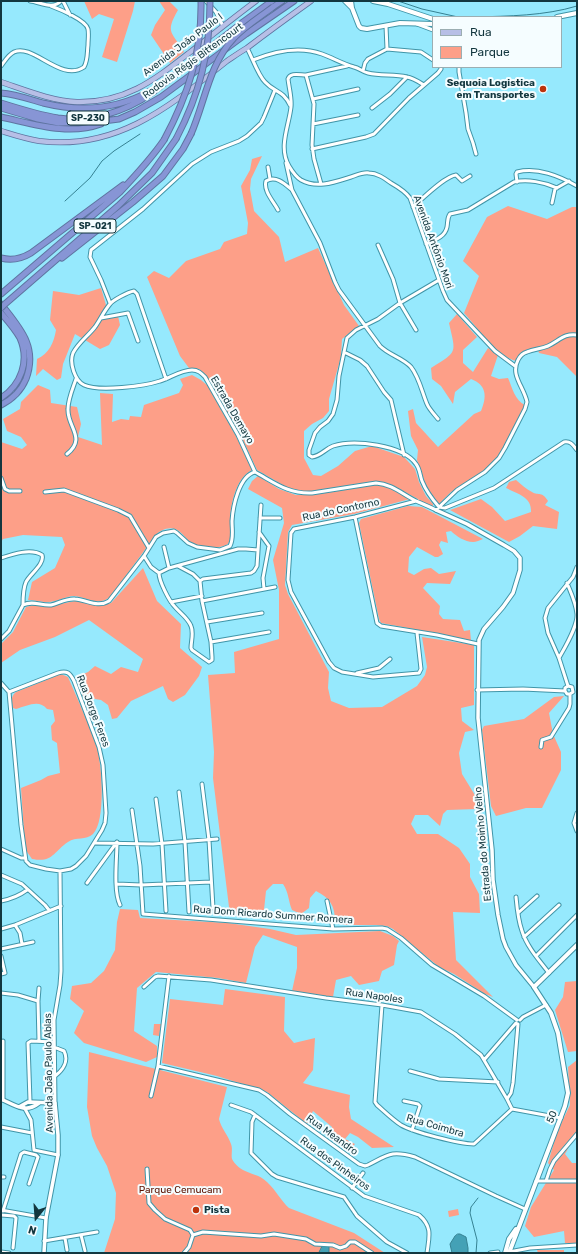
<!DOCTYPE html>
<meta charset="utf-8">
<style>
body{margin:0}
#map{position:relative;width:578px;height:1254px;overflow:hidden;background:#96e9fd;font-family:Rubik,sans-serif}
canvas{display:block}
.frame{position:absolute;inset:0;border:2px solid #13373f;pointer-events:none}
.legend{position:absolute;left:432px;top:16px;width:130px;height:52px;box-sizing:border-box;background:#f5fdff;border:1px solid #9baeb2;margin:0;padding:5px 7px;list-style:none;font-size:12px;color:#13373f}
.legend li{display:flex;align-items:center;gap:8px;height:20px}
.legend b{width:20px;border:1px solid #9baeb2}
.north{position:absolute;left:16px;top:1198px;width:40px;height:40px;-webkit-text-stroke:3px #f5fdff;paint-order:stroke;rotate:197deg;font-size:11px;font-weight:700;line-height:16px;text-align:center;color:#13373f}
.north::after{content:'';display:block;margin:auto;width:14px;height:18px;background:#13373f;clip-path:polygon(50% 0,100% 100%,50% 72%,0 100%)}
</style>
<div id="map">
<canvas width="578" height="1254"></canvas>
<div class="frame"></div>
<ul class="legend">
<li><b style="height:5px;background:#b7bfe6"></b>Rua</li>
<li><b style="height:11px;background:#fd9f88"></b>Parque</li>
</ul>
<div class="north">N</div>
</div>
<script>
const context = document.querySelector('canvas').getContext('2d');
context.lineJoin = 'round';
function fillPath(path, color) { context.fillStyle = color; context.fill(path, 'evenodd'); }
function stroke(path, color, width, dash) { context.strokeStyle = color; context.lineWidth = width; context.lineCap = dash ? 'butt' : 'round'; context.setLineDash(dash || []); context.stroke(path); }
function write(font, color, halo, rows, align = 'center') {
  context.font = font + ' Rubik,sans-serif'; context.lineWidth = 4; context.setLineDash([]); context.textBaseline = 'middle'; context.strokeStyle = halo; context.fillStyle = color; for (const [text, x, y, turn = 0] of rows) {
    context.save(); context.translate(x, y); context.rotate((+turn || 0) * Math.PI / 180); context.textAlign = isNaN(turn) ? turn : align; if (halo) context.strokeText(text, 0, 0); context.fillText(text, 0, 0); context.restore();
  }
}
const green = new Path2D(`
 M84 1H135L133 11 117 62 102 57 114 19 99 14 92 19Z
 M159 1H169L178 10C164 34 173 32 184 52L170 63 151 35 155 25 165 10Z
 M262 156 251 179 250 189 254 211 279 237 285 262 318 248 344 305 359 326 342 339 341 357 329 399V411L323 418 312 424 304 431V458L313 475 321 476 338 466 355 451 372 446 404 457 415 469 419 482 426 496 433 504V507C427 504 421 502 416 498 402 491 391 482 375 481L312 491H303L288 488 257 470 240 434 206 376 199 369 189 368 180 356 147 277 154 271 169 278 186 261 220 249 224 242 247 234 248 223 241 186 250 170 252 159Z
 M508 206 547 219 572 207H577V334L568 333 546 345 526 350 521 353 516 361C496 356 478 328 464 313L479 276 463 261 487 217Z
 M101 288 106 305 102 316 107 318 118 316 120 325 109 345 100 349 75 334 63 364 61 378 57 380 43 369 36 376 37 359C49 354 54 342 56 330L50 320 53 291 79 295Z
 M457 314 477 337 463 350V363L473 372 488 348 498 355 491 376 499 379 508 378C512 387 515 401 525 405L501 453 493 462 479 475 451 492 439 504 427 488 417 460 418 450 411 436 408 411 413 409 416 423 438 447 474 414 481 411C487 397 487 385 471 379L455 392 453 404 441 386 432 379 431 368C458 351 456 354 449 323Z
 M569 336 577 337V377L557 357 539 353 538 350 547 348Z
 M192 375 201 380 208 386 236 436 252 470C236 478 231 503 230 520 230 528 232 537 228 544 218 550 201 548 191 543 187 540 184 535 180 532 172 525 161 529 155 536L111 596C98 608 87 596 72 596 65 597 58 601 50 602 43 603 35 600 28 600L32 582 55 568 65 545 62 537 23 535 3 539 1 542V442L22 449 27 445 21 437 7 431 3 419 20 409 21 402 38 385 50 390 51 403 77 407 81 424 78 437 102 445 100 393 113 394 112 422 121 419 129 420 130 416 141 417 144 405 179 393 183 385 180 379Z
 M258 476 279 489 296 495H313L376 485 387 487 410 499 354 514 292 525 288 532 285 585 288 594 329 672 328 688 331 701 349 708 382 707 417 686 425 675 427 667 422 637 474 645V705L461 708 462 721 474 730 465 732 459 753 462 774 481 805 477 809 447 810 443 814 440 826 428 815H415L411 824 417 834H438L459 848 470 864V877L479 894 480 913 453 912 456 960 493 997 485 994 454 974 439 967 393 929 387 926 376 925H345L335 921C335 906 330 898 316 891L310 898 309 908 301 914 292 910C288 900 289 893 283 884H273L266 891 264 910C252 917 244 916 230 915L213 778 214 752 208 675 235 673 234 652 279 639V590L273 560 284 523 282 508 248 489 252 481Z
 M516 480C521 484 526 489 532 492 539 496 542 491 548 501L545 505 559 512 557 529 533 526 520 536 509 542 450 510 481 499 492 507 505 521 531 512C532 497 518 494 506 488L509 482Z
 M408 506 422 507 483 539C480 540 476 542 473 542 465 542 456 536 451 531L446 532 448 543 441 541 439 545 443 554 438 557H435L417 547 409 557 408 572 414 575 424 569 431 568 439 574 456 571 450 584 427 583 423 588 440 606 439 614 443 619 460 620 464 631 470 630 471 641 435 633 381 623 379 619 359 523 361 519Z
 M143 568 157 601 181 624 180 648 202 667 199 676 185 695 173 702 168 699 163 686 131 701 117 718 112 719 108 705 101 700 83 697 77 677 88 672 95 666 111 674 121 667 138 672 143 659 89 620 55 637 20 650 1 663V644L13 632 26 607 33 605 45 607 75 601 100 606 111 603Z
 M61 674 68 677C78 700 89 724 97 748 102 765 106 821 93 834 86 841 76 836 68 842 53 852 53 863 32 859L25 849 21 788 41 780 48 776 60 773 57 743 52 740 51 726 55 721 53 710 47 709C39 699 27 706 16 709L13 708C12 701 10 697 16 692Z
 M564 696 549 713 553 734 561 752V770L542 808H526L496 816 491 806 482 730 484 726 524 719 554 697Z
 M120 909 138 910 140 918 228 923 270 929 296 935 380 931 393 936 399 941 397 945 394 965 382 971 379 981 359 985 351 976 336 980 333 997 292 991 297 968V947L263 935 255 947 246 983 218 978 156 972 137 988 134 1031 157 1046V1057L146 1062 84 1043 74 1033 84 1011 70 999 72 986 91 983 104 971 115 950 117 922Z
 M577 981V1051L568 1052 555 1010 563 997 565 982Z
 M225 989 285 997 284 1031 294 1043 315 1038 313 1070 303 1083 313 1086 350 1095 349 1107 351 1119 394 1147 372 1148 358 1137 350 1133 345 1139 355 1144 349 1151 331 1138 332 1127 313 1111 307 1124 267 1092 217 1076 162 1063 170 999 223 1005Z
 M154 1024H161L159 1036 153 1035Z
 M89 1052 227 1087 219 1119C221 1128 228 1135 231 1144 233 1149 231 1154 232 1159 234 1163 239 1168 243 1170 252 1175 259 1174 267 1182 276 1190 281 1201 289 1208L354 1233 385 1253H104L115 1219 116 1193 107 1166 97 1148 92 1136 87 1107Z
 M577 1060V1133L565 1154 572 1163H577V1243H565L564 1231 534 1237 525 1226 531 1207 554 1170 548 1163 557 1132 570 1105 568 1067Z
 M458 1209 459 1215 449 1217 448 1211Z
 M537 1250H564V1253H538Z`);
const water = new Path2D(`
 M458 1234H460L466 1237 468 1248V1253H452L450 1244 455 1236Z
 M323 1245H327L329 1247V1253H319Z`);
const stream = new Path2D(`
 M398 1 422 9 458 17
 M474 17C509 16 544 16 577 6
 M65 201 90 178 102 161 114 151 140 134
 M476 1253 477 1240 470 1213 471 1207 478 1198`);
const minor = new Path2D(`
 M30 1C40 2 53 10 61 1
 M63 1 70 15
 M206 1 216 12 223 26
 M417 24 433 30
 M247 48C252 57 258 75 265 82 275 93 283 90 290 105
 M387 49 421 52 433 60
 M253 60C275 51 300 46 322 54 333 58 343 64 354 67 359 68 363 72 368 73 381 76 394 74 407 77 413 78 419 82 424 85
 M1 66C5 61 8 55 14 52 33 43 61 83 84 67 88 60 87 53 88 45 88 40 89 34 88 29 86 20 59 9 51 6
 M459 67V72L466 113 468 129 473 143 476 154
 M363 71 365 63 368 59 387 49 386 26
 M306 75 347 66
 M313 99 358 89
 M372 108 390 94 407 77
 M313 124 358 115
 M312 149 366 137 374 134 409 98 438 73 441 69V67
 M286 163 292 190 320 243 335 282 339 290 380 346C389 355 403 358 411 367 419 377 422 392 427 404 429 409 434 414 438 419
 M268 167 270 179
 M517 182 516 174 517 172C538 167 559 176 577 186
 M321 184 314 159 312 145 314 104 306 75C300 75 290 72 288 79 289 88 292 98 291 107 289 126 278 147 289 166 292 171 296 177 301 180 317 189 335 182 351 177 357 175 363 172 369 173 377 173 384 178 391 183 398 187 405 191 410 198L443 291 447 300 495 351 515 366
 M552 203 555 189 569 181
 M413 207C422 199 445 176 456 175L462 181 470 176
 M278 210C274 202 263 191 266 181 276 175 285 184 292 190
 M426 244C435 240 445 237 447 227 448 222 447 218 450 214L468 210 514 182C527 179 544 182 557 188
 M378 245 393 279 400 303 416 330
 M439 280 400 303 378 319 356 330 347 338 339 376 337 400 333 414 328 421 320 427 315 433 309 450V455L312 457C321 456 325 449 333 446 354 439 403 445 416 464 420 469 420 476 422 481 426 491 432 499 439 507L445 508 494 488 564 442C571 441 573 445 577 450
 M110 303 101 280 90 257 91 250 143 209 192 164 211 152 239 141 247 136 261 123 264 117 275 90
 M101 318 128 313 138 341
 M344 352 360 360 367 366 384 392 391 400 404 455
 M166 379 137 294 134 291C128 292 113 300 110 304 104 311 100 320 95 327 88 336 78 343 73 353 69 363 75 381 84 385 99 392 145 386 160 381 170 378 181 370 192 370 198 370 201 373 205 377L238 435 255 472
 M67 454C87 438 67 427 68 409 68 399 73 388 76 379
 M255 472C275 483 288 494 312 493L376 483C392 484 402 494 416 501 423 504 430 507 436 510L457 490 485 472 499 458 505 448 525 409 527 402C524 387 510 375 518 360 520 356 523 353 527 352 534 349 541 349 548 346 559 341 564 333 577 335
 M1 478 5 489 9 491H20
 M45 492 64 490 118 510 130 516 149 548
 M416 501 355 517 294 529 291 533 288 580 291 592 329 662 334 668 342 672 373 677 419 673 421 669 417 633
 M355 517 377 623 381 626 437 635 478 644
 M260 518H280
 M259 532 269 546 263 578 264 589
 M164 547 169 568
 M144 556 151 567 159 573C159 581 169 601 175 607 180 613 188 618 191 626 194 633 191 641 191 648L192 650 209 662 212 660V657L211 642 202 601 200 581 193 574 178 566
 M1 558C13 554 31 548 42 555 45 564 30 574 26 582 23 589 23 597 23 605
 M159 573 169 568 238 549H246L258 550
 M200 581 203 579 251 573 254 571 257 566 261 505
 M202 601 275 587
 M171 602 202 596
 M207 622 262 613
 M1 639 9 631 23 605C33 600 41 606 51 605 59 603 67 598 75 599 87 600 98 608 109 601L144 556 156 537 163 533 174 531 177 533 188 543 197 547 220 550 230 546C234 538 232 530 232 521 233 506 239 476 255 472
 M211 642 269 632
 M559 658C565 647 578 626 577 614 576 603 571 593 567 583
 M357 673 379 668 390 659
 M1 683 9 692 21 825 26 861 30 865 46 869 60 871 71 869 76 866 86 856 102 830 105 823 106 813 103 765 99 747 74 681C70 673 67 670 58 673L9 692
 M568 686 565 688V691L567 694H570L573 692 572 687 568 686 559 658 548 633 545 618 548 608 573 577 577 567
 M477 690 523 689 565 691
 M541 747 542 740 551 737 569 708 570 704V694
 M202 784 209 840 213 908
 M179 792 185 842 189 912
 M156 799 162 844 166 911
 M132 810 140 866 143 914 333 929 382 928 387 929 401 938 432 965 484 996 517 1020
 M577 813 574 823 577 831
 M117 842C117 858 113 891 120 905
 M95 843 153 844 217 839
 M1 849 21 858H25
 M1 875 22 884 45 905 49 910
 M87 883 117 842
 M117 884 141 885 211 882
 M516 897C517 908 518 920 522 931 527 947 539 960 549 973
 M1 901C11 899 19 896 27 890
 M327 901 333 929
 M518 913 537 896
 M15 925 20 933 22 944
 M1 929 15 925 61 906
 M524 937 559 905
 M1 949 33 942
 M1 956 5 973 1 974
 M536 956 577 915
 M144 987 155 977 158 976 211 980 326 998 382 1005 421 1012 455 1034 481 1055 507 1099 512 1109
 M39 988 38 1001 39 1041
 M1 993 18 995 38 1001
 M382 1005 375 1102 377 1105C384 1111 392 1119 401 1125 413 1132 459 1144 474 1144L512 1109
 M520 1020 523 1017 546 1005
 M54 1047 64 1051C69 1061 63 1070 55 1076
 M484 1060 516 1023
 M158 1066 169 976
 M410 1071 439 1079 498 1082
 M151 1096 158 1066 259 1090 267 1095 290 1114 359 1164 365 1166 368 1165C388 1155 391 1150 415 1157L496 1196 525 1209
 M507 1099 511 1093 513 1083 518 1024
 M3 1100V1041
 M30 1101 28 1043 31 1041 54 1042
 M404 1101 418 1104 420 1106 412 1130
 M55 1103 54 1020 60 985 61 971 60 871
 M231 1105 251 1112 364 1196 419 1215C433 1227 429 1237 427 1253
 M24 1107 31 1120 34 1150 58 1155
 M512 1109 561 1118
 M255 1115 252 1122 251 1153 272 1174 277 1177 344 1197 357 1216 387 1242 407 1253
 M1 1127 32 1133
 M147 1169 149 1203 155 1210 165 1219 190 1230 193 1235 189 1247 184 1253
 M1 1177H4
 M536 1181H577
 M546 1181 550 1169 554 1161 577 1134
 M352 1188 363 1173
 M1 1210 46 1218
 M3 1211 21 1154 24 1152 36 1155 38 1157 29 1184
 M1 1215 14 1216 16 1218 13 1248
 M81 1235 85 1251
 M193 1235 203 1232 261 1236 274 1234 306 1239 315 1244 333 1245 340 1248 346 1246 350 1242H355L372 1253
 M65 1238 67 1250
 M44 1241 97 1232
 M1 1252 9 1253
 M509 1252 530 1248 577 1245
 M490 1253 498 1252`);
const tertiary = new Path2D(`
 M436 510 467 524 504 545 514 551 520 558V570L513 593 503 607 484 629 479 640 478 718 492 850 493 880 498 915 503 939 506 947 516 965 534 987
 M1 1099C15 1105 25 1114 39 1103
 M19 1107 28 1102 55 1103 58 1135V1155L46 1218 44 1253`);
const secondary = new Path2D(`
 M345 1 351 7
 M351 1 352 8 359 26 361 28 367 29 400 23 433 24
 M373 1 388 4 433 19
 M557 17 577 13
 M505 1253 509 1239 516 1229
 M509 1253 565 1106 568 1093 558 1033 551 1013 534 987 577 945`);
const primary = new Path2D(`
 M1 82C25 90 52 101 77 102 125 103 153 81 189 53 211 36 233 18 256 1
 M1 131C14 135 26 139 39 141 117 151 170 106 227 61 233 57 240 52 247 48 268 32 290 16 311 1`);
const motorway = new Path2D(`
 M273 7 282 1
 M1 93C15 94 29 99 43 103 80 112 116 110 150 91
 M1 103C20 109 39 115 58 118 92 122 125 112 152 93L243 22 272 1
 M1 108 38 119 59 123 96 122 119 119 135 112 161 97 246 34 294 1
 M1 117C34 124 68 136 101 124
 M1 258C12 261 21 259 31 253L123 185
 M62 258 133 202 163 176 183 149 191 134
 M1 294 120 192C136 175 151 159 164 140
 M1 304C20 328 38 347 26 379 21 391 13 399 1 405
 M5 304 118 206 152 173 176 139
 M1 313C8 321 15 329 20 338 30 361 21 385 1 398`);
const motorwayBridge = new Path2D(`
 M191 134C205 102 209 64 234 38 245 26 260 17 273 7
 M176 139C200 93 210 53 210 1
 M164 140C188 95 202 53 201 1
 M1 308 5 304`);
const markers = [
 [543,89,4,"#bc330c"],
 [196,1210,4,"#bc330c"]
];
const shields = [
 [88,118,42],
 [95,226,42]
];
const shieldNames = [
 ["SP-230",88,118],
 ["SP-021",95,226]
];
const streetNames = [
 ["Avenida João Paulo I",183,45,-37],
 ["Rodovia Régis Bittencourt",193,61,-36],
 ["Avenida Antônio Mori",433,242,70],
 ["Estrada Demayo",232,410,60],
 ["Rua do Contorno",341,510,-12],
 ["Rua Jorge Feres",93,711,69],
 ["Estrada do Moinho Velho",483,844,-95],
 ["Rua Dom Ricardo Summer Romera",273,915,4],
 ["Rua Napoles",374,996,8],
 ["Avenida João Paulo Ablas",49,1073,-91],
 ["50",552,1117,-69],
 ["Rua Coimbra",435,1126,16],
 ["Rua Meandro",332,1135,36],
 ["Rua dos Pinheiros",335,1164,36]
];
const poiNames = [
 ["Sequoia Logistica",535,83],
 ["em Transportes",535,95],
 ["Pista",204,1210,"left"]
];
const parkNames = [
 ["Parque Cemucam",180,1190]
];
fillPath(green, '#fd9f88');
fillPath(water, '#44a1b6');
stroke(water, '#358192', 1);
stroke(stream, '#358192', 1);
stroke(minor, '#4095a8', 5);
stroke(tertiary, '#4095a8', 5.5);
stroke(secondary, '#4095a8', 6);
stroke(primary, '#5e74a0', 6);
stroke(motorway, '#5e74a0', 7);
stroke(minor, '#fff', 3);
stroke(tertiary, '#fff', 3.5);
stroke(secondary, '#fff', 4);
stroke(primary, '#b7bfe6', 4.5);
stroke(motorway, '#8795d5', 5);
stroke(motorwayBridge, '#5e74a0', 7, []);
stroke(motorwayBridge, '#8795d5', 5);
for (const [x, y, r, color] of markers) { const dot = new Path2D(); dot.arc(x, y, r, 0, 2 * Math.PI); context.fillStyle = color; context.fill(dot); stroke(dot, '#f5fdff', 1.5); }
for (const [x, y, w] of shields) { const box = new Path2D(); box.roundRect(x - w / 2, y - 7, w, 14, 3); context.fillStyle = '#f5fdff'; context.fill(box); stroke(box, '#13373f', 1); }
write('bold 9px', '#13373f', null, shieldNames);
write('10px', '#13373f', '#f5fdff', streetNames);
write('bold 10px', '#13373f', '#f5fdff', poiNames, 'right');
write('10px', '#5c1201', '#f5fdff', parkNames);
</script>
